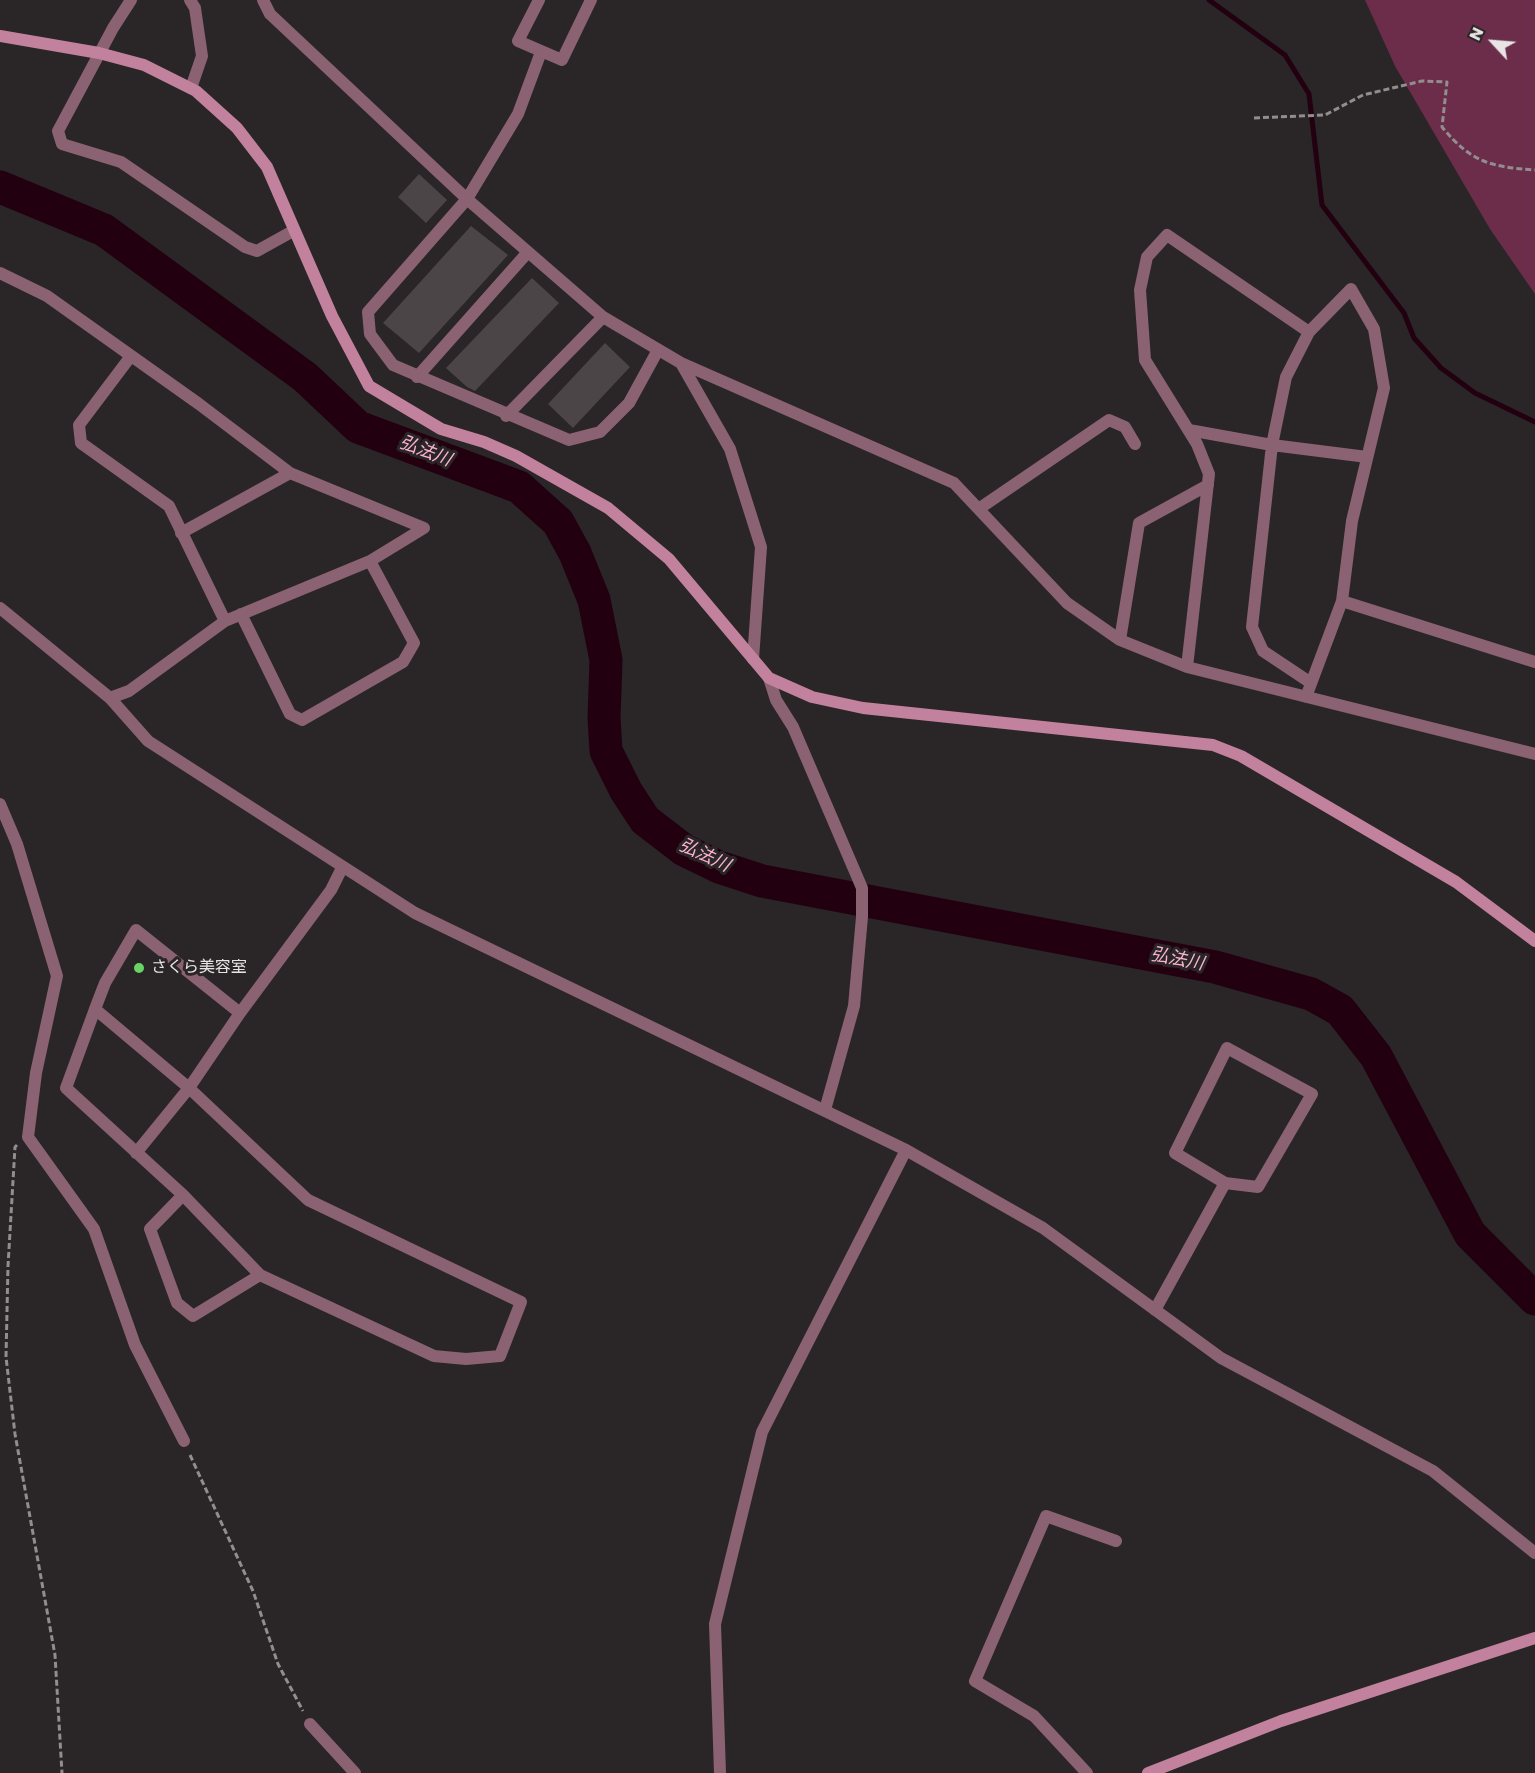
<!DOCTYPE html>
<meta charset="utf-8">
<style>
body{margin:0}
#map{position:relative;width:1535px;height:1773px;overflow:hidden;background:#2a2527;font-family:Poppins,sans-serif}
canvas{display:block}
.north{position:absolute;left:1463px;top:12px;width:60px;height:60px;-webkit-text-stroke:4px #2a2527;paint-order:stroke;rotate:296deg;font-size:16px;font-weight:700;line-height:24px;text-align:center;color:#e8e4e6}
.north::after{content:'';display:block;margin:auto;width:21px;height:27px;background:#e8e4e6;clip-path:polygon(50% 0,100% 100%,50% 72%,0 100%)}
</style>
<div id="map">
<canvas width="1535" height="1773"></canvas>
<div class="north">N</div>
</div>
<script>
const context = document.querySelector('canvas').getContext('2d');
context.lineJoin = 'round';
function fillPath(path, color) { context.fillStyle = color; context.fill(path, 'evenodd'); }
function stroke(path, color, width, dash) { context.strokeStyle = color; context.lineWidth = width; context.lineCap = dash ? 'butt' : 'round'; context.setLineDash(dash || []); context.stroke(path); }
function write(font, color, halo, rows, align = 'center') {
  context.font = font + ' Poppins,"Noto Sans JP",sans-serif'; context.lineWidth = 6; context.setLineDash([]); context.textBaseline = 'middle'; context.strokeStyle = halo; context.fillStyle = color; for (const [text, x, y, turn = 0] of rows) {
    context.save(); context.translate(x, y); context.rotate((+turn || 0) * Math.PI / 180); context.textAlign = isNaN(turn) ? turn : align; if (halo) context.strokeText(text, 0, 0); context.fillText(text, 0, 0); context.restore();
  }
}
const green = new Path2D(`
 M1365 0H1535V294L1490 229 1395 66Z`);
const stream = new Path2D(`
 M1209 0 1285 55 1309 94 1322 205 1404 313 1414 338 1441 368 1475 393 1535 422`);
const river = new Path2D(`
 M0 187 104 230 305 377 358 427 519 487 558 522 575 553 594 600 606 660 604 718 606 751 626 791 645 820 684 850 719 867 762 881 1215 967 1311 994 1340 1010 1376 1056 1470 1234 1535 1299`);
const building = new Path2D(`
 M419 174 447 200 426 223 398 197Z
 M471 226 508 255 419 353 383 323Z
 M532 278 559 303 475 391 467 387 446 368Z
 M605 343 630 367 573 428 548 404Z`);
const path = new Path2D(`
 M1254 118 1325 115 1363 95 1422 81 1447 82 1442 127C1471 162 1490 167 1535 170
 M17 1145 15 1147 8 1266 6 1357 15 1434 55 1655 62 1773
 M190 1455 253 1591 278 1664 303 1711`);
const street = new Path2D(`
 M131 0 113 28 58 131 62 144 121 162 245 247 257 251 293 231
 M190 0 195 8 202 56 191 88
 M263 0 270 14 467 199 603 317 681 363 954 483 1067 603 1120 640 1187 667 1535 754
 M539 0 518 41 562 60 591 0
 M541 52 518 114 467 199 368 312 370 334 393 365 569 440 600 432 629 403 658 350
 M0 273 47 296 199 404 290 473 424 528 370 561 225 621 129 691 110 698
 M1309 332 1286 377 1272 445 1252 627 1263 651 1311 683
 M131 356 79 425 81 443 169 506 225 621
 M681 363 730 449 761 547 753 659
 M417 377 528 252
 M506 416 603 317
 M1189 430 1272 445 1367 457
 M980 508 1109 420 1125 427 1135 444
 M181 533 290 473
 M1342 601 1535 662
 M0 608 110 698 148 741 415 913 906 1150 1043 1228 1221 1358 1433 1471 1535 1553
 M241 614 290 714 302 720 403 662 414 643 370 561
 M1120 640 1139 523 1208 485
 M1187 667 1209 474 1197 444 1145 360 1140 290 1147 257 1167 235 1309 332 1351 289 1374 329 1384 388 1352 521 1342 601 1306 697
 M769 678 776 700 793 727 862 888V917L854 1006 825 1110
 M0 804 17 844 57 976 36 1073 28 1137 94 1229 135 1345 184 1441
 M95 1009 105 983 136 930 240 1013
 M136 1153 189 1088 95 1009 66 1088 183 1195 260 1275 434 1356 466 1359 500 1356 521 1302 308 1200 189 1088 240 1013 331 890 342 868
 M183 1195 150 1229 177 1303 193 1316 260 1275
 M1155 1310 1225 1183 1175 1153 1227 1048 1312 1094 1258 1187 1225 1183
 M310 1724 355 1773
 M720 1773 715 1624 762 1432 906 1150
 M1087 1773 1034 1716 975 1681 1046 1516 1116 1541`);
const secondary = new Path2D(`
 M0 36 99 53 144 65 196 91 237 128 267 167 332 316 369 386 441 429 484 442 516 456 608 508 669 559 769 678 812 697 863 708 1213 745 1241 756 1456 882 1535 941
 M1148 1773 1281 1721 1535 1638`);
const markers = [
 [139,968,6,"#69d464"]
];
const poiNames = [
 ["さくら美容室",151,968]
];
const waterNames = [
 ["弘法川",425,452,21],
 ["弘法川",704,856,25],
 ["弘法川",1177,960,11]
];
fillPath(green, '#6c2d4b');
stroke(stream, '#220010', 5);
stroke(river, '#220010', 33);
fillPath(building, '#4b4547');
stroke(path, '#928d8f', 3, [6, 3]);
stroke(street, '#8a6272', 12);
stroke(secondary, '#c2829d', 12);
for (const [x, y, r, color] of markers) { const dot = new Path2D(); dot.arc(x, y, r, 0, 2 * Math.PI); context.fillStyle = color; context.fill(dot); stroke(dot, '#2a2527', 2); }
write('16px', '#e8e4e6', '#2a2527', poiNames, 'left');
write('italic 18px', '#fbb2d0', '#2a2527', waterNames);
</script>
